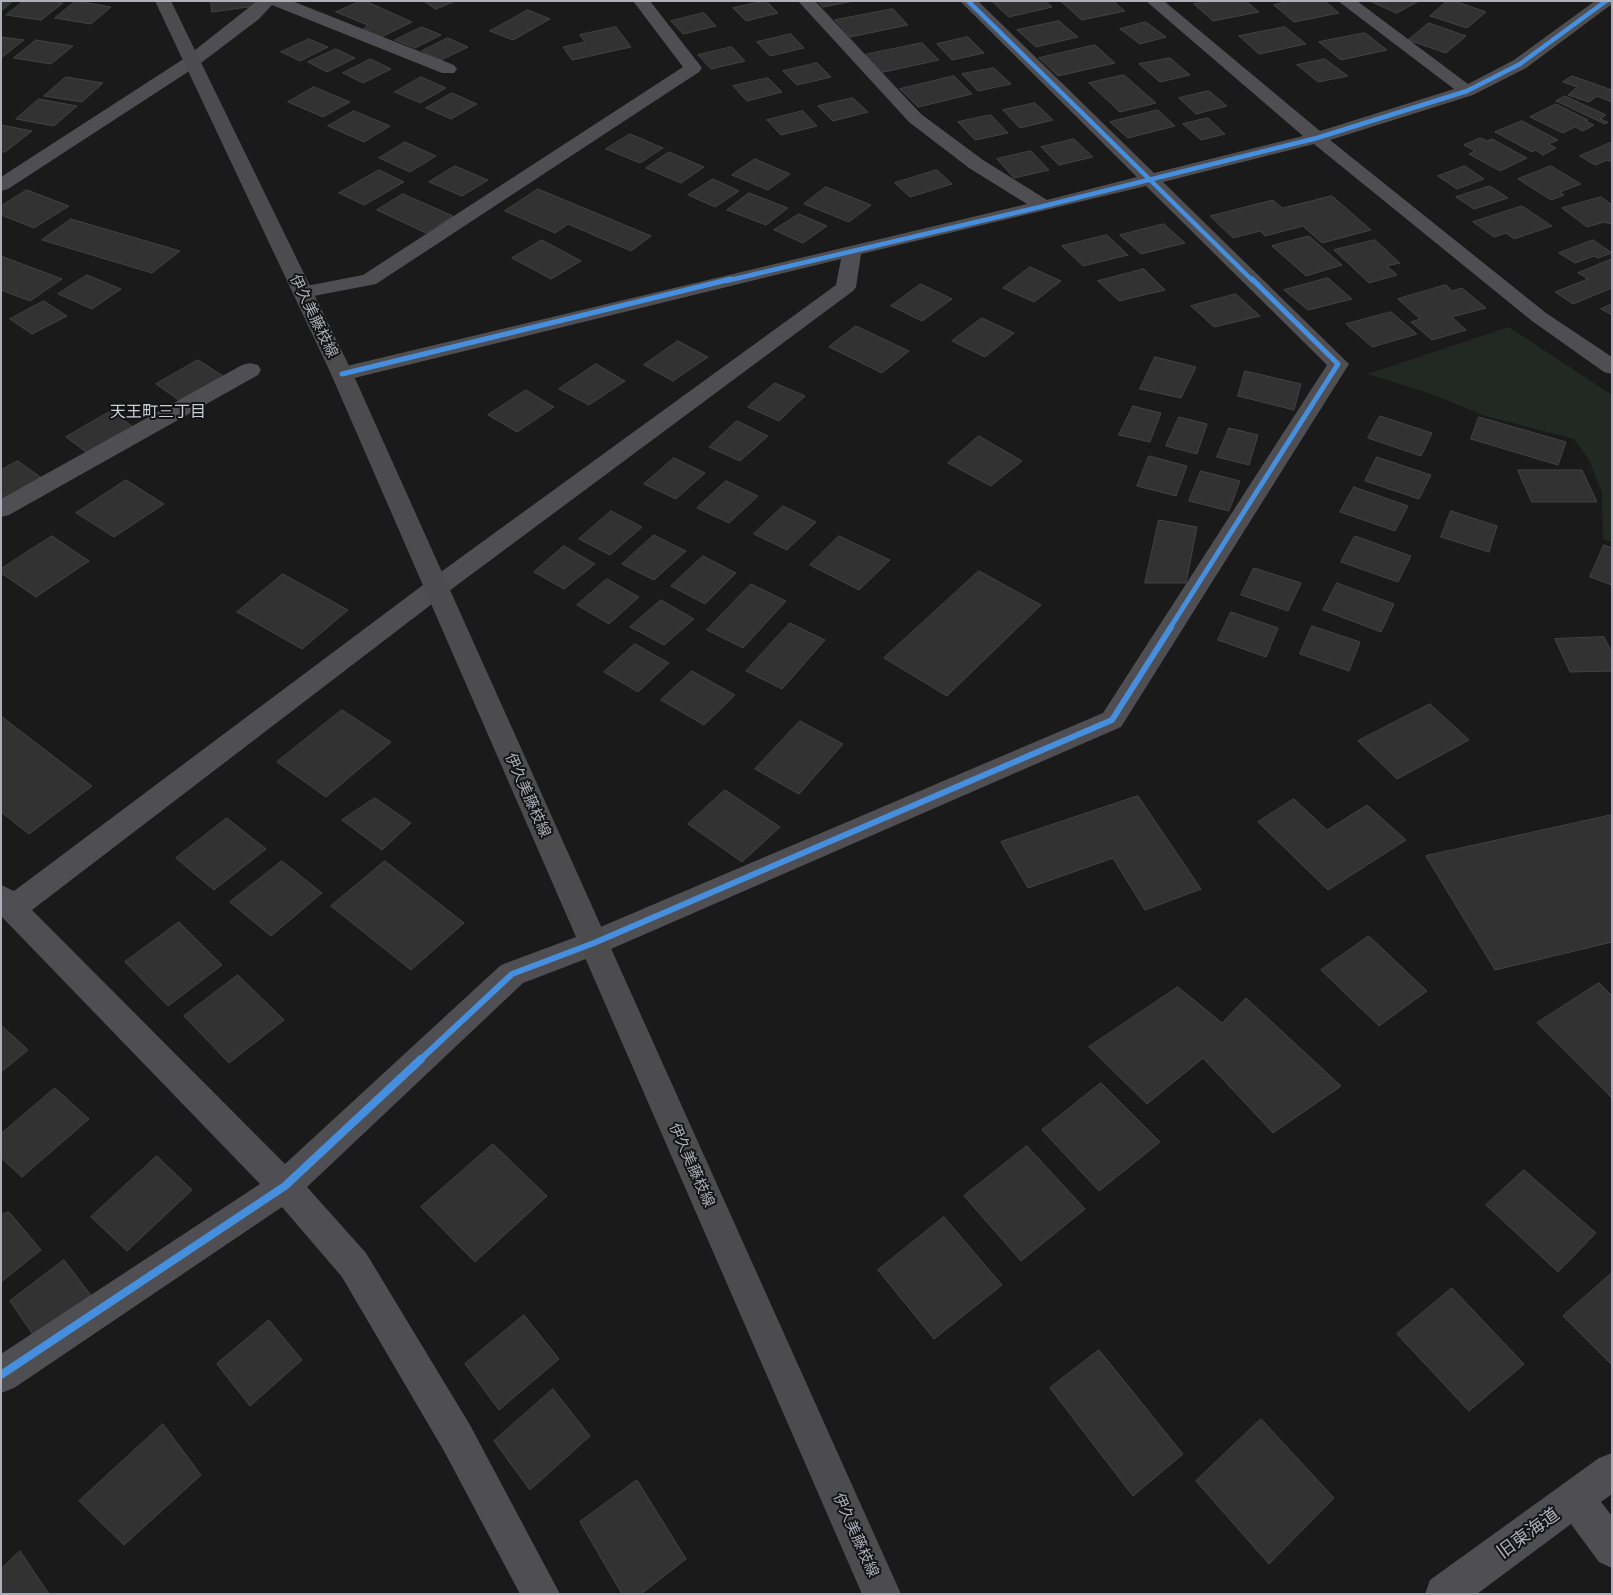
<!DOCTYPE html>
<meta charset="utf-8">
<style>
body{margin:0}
#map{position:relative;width:1613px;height:1595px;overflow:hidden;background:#1a1a1a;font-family:Commissioner,sans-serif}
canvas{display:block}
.frame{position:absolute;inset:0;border:2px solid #adafb9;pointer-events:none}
</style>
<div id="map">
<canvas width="1613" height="1595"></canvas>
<div class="frame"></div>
</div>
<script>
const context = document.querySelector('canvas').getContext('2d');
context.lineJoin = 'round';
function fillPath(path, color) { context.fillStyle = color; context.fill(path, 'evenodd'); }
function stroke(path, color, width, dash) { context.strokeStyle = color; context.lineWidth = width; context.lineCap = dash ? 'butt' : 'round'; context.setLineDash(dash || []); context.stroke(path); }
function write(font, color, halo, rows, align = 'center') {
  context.font = font + ' Commissioner,"Noto Sans JP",sans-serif'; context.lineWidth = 4; context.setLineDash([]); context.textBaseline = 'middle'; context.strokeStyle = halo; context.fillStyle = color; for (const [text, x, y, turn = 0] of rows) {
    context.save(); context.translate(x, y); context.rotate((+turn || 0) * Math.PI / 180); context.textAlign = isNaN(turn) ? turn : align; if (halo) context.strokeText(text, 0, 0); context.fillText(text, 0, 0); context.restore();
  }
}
const green = new Path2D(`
 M1509 327 1612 395V542L1603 539 1602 493 1589 460 1574 439 1482 415 1437 396 1368 374Z`);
const building = new Path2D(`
 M1 1H13L1 11Z
 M24 1H48L63 3 41 20 6 15Z
 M76 1 111 7 91 24 55 18Z
 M211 1H255V6L212 12Z
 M361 1H365L412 22 381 37 362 30 368 25 336 12Z
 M424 1H455L436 9Z
 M766 1 778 13 746 21 733 8Z
 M818 1H854L823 7Z
 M992 1H1045L1052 7 1009 17Z
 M1061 1H1113L1125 11 1082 20Z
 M1211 1H1246L1259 12 1213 21 1194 4Z
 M1291 1H1325L1339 13 1294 22 1274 5Z
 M1370 1H1419L1397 13Z
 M1447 1H1454L1486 12 1467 28 1430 16Z
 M893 9 908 25 850 37 835 20Z
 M528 10 550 19 513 40 490 31Z
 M704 13 716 26 683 34 671 21Z
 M1059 21 1078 37 1036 47 1017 30Z
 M1146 22 1166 37 1140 44 1120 29Z
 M1429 23 1466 36 1446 53 1408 40Z
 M422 27 441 35 415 48 395 40Z
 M616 27 631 47 572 60 563 47 585 42 580 35Z
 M1285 27 1306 44 1259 54 1239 36Z
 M1365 33 1387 50 1341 60 1319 42Z
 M791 34 804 48 770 56 757 42Z
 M1 37 24 40 1 58Z
 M968 37 984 53 952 60 937 44Z
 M448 38 468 47 441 60 422 51Z
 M309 39 328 47 300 61 281 52Z
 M36 40 73 46 51 64 14 58Z
 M922 43 939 60 879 73 864 55Z
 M1095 45 1115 63 1058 76 1039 58Z
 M732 47 745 61 711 69 698 55Z
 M336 49 355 58 327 72 308 62Z
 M1170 58 1190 75 1160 82 1139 64Z
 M371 59 391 69 363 83 343 73Z
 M1325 59 1348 76 1318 82 1297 65Z
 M817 63 831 77 797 85 783 71Z
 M994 68 1011 84 978 91 962 74Z
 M1124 75 1156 103 1120 112 1089 83Z
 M954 76 972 94 918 107 900 89Z
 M1572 76 1612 90V102L1597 96 1589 102 1568 95 1577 87 1563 82Z
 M66 77 103 83 82 102 44 96Z
 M421 77 446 88 420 103 395 92Z
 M768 78 782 92 747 101 733 86Z
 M314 87 350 102 323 117 288 102Z
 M1209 91 1227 106 1196 114 1179 98Z
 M452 93 477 104 451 119 426 108Z
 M1565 96 1606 115 1600 119 1608 122 1605 124 1556 101Z
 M853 98 868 112 833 121 818 106Z
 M39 99 77 106 54 126 16 119Z
 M1035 103 1053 120 1020 128 1003 110Z
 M1556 104 1588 120 1585 121 1594 125 1583 131 1575 127 1563 133 1530 117Z
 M1158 110 1175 126 1128 138 1110 122Z
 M354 111 390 126 364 142 328 126Z
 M803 111 817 126 781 135 767 120Z
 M991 115 1008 133 975 140 958 122Z
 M1208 118 1225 134 1201 140 1183 124Z
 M1522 121 1558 140 1548 144 1556 148 1543 155 1535 150 1532 152 1495 132Z
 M1 125 32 131 5 152H1Z
 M630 134 663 148 640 163 606 149Z
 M1481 138 1487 141 1492 139 1527 158 1500 171 1469 154 1475 151 1464 145Z
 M1074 139 1093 157 1059 165 1041 147Z
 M405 142 436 156 410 172 379 158Z
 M1612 142V162L1607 160 1595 165 1580 156Z
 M1031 151 1049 170 1014 178 997 159Z
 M669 152 704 167 681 183 646 168Z
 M755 159 790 174 768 190 732 175Z
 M455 166 488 180 462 196 429 182Z
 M1465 166 1484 179 1457 189 1438 176Z
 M1551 166 1581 184 1560 192 1564 195 1551 200 1518 179Z
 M379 170 404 182 364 205 339 193Z
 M937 170 952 184 910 197 895 183Z
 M713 179 739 191 715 207 688 195Z
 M1490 186 1508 198 1474 209 1456 197Z
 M826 187 871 205 849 222 804 204Z
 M538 189 651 236 631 251 568 224 555 233 505 211Z
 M27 190 69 206 34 228 1 215V206Z
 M749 193 788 208 766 225 727 210Z
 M403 194 453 216 426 233 377 210Z
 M1332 196 1371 230 1322 243 1303 226 1265 236 1260 231 1233 238 1210 216 1273 200 1282 208Z
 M1601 197 1612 205V224L1604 222 1587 227 1562 208Z
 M1522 206 1552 226 1514 239 1506 233 1494 237 1473 222Z
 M799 214 827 226 803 243 774 230Z
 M71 219 180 251 152 273 42 240Z
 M1164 224 1185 243 1141 254 1120 235Z
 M1107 235 1128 255 1083 266 1062 246Z
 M1309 236 1342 265 1306 276 1272 246Z
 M542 240 581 261 551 279 512 258Z
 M1375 240 1400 263 1387 266 1397 275 1369 283 1334 250Z
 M1593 240 1612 253 1598 258 1594 256 1575 263 1559 253Z
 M1 256 62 279 30 301 1 290Z
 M1612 259V288L1573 304 1555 292 1588 279 1578 273Z
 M1030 267 1061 281 1034 302 1003 288Z
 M1144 269 1165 290 1119 301 1098 281Z
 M87 275 121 289 92 309 58 294Z
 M1328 278 1352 299 1308 310 1284 290Z
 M921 284 952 299 922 321 891 306Z
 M1446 285 1452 291 1462 288 1486 308 1452 317 1466 330 1432 340 1411 322 1420 319 1398 299Z
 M1236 294 1260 316 1214 327 1191 306Z
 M44 301 67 316 32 334 10 319Z
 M1612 304V315L1601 309Z
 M1391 312 1417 334 1372 347 1346 324Z
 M982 318 1014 333 985 357 952 341Z
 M856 326 909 351 882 373 829 347Z
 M678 341 708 357 673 381 644 365Z
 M1155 357 1196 367 1181 398 1140 389Z
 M198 360 223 376 180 401 156 384Z
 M596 364 625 381 589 405 559 389Z
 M1245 371 1301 384 1294 410 1238 396Z
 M775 383 805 396 779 421 748 407Z
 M526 390 554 407 517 432 488 415Z
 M1133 406 1161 413 1150 442 1119 435Z
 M111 411 136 429 90 455 66 437Z
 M1380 416 1432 433 1421 456 1368 438Z
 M1179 417 1207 424 1197 454 1166 446Z
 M1479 417 1566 442 1558 465 1471 439Z
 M737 421 768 436 740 461 709 447Z
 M1229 428 1258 435 1249 465 1217 457Z
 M979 436 1022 461 991 486 948 463Z
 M1149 456 1187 466 1176 496 1137 486Z
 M1377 457 1431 475 1419 499 1365 481Z
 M674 458 705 473 676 499 644 484Z
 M18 461 43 479 1 503V470Z
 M1518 470H1582L1597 502H1532Z
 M1201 471 1240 481 1229 511 1189 501Z
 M126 480 164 504 114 537 76 513Z
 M726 481 758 496 729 523 697 508Z
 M1354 487 1408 506 1395 531 1340 512Z
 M783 506 816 522 787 550 754 534Z
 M611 511 642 527 610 555 579 539Z
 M1451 511 1497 526 1489 552 1441 537Z
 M1159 520 1197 527 1186 583H1145Z
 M654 535 686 551 654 580 622 564Z
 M52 536 89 561 36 597 1 573V569Z
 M839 536 890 560 859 590 810 565Z
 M1355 536 1411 556 1398 582 1341 562Z
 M1604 545 1612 548V585L1590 577Z
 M564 546 595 564 564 589 534 572Z
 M703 556 736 573 705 604 671 586Z
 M1254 568 1301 583 1288 611 1241 595Z
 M979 571 1041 605 947 696 884 658Z
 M283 574 348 610 302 649 237 612Z
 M607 579 639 597 609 624 577 605Z
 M1337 583 1394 604 1381 632 1323 610Z
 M751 584 786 601 743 648 707 630Z
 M661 600 694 619 664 645 630 627Z
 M1231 612 1278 628 1266 657 1218 640Z
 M790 623 825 640 782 689 746 671Z
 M1312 626 1360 642 1349 671 1300 654Z
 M1604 637 1612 653V671L1570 672 1555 639Z
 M635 644 669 663 638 692 604 672Z
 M692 671 735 695 704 725 661 700Z
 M1430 704 1469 740 1397 779 1358 741Z
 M342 710 391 742 326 797 277 762Z
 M1 716 92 786 29 834 1 812Z
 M800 721 843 744 799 794 755 769Z
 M725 790 780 827 742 862 688 824Z
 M1138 796 1201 889 1145 910 1113 858 1028 888 1001 842Z
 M375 798 411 823 382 850 342 820Z
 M1294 799 1327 830 1367 805 1406 840 1328 890 1258 822Z
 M1612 815V942L1495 970 1426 856Z
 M227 818 266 849 214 890 176 858Z
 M282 861 322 893 271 936 230 902Z
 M385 861 464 923 411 970 331 906Z
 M179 922 222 965 168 1006 125 962Z
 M1369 936 1427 991 1379 1026 1321 970Z
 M238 975 284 1020 229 1063 184 1016Z
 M1599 983 1612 996V1098L1537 1023Z
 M1178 987 1222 1023 1246 998 1341 1086 1273 1133 1203 1058 1147 1104 1089 1047Z
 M1 1025 28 1050 1 1072Z
 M1101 1083 1160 1142 1099 1191 1042 1130Z
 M55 1088 89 1119 22 1177 1 1158V1134Z
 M493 1144 547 1196 475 1262 421 1207Z
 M1027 1146 1085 1209 1021 1261 964 1196Z
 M157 1156 192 1190 127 1251 91 1217Z
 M1524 1170 1596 1233 1558 1272 1486 1205Z
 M9 1212 41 1250 1 1282V1215Z
 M944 1217 1002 1285 934 1339 878 1270Z
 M64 1260 93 1298 38 1342 10 1301Z
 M1612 1273V1365L1563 1316Z
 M1452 1288 1524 1364 1469 1411 1397 1334Z
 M524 1315 559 1359 499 1410 465 1364Z
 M269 1320 302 1360 250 1406 217 1364Z
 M1099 1350 1183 1454 1133 1496 1050 1388Z
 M553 1389 590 1436 530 1490 494 1441Z
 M1261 1419 1334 1498 1269 1564 1196 1481Z
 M163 1424 201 1475 124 1545 79 1501Z
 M637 1480 686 1559 641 1594H622L580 1522Z
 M20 1551 49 1594H1V1569Z`);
const minor = new Path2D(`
 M257 1H292L454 65 457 69 454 73H442L272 5 259 19 197 66 8 189 1 191V177L185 58Z
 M633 1H650L699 64 702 68 699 72 376 284 303 298 296 296 293 292 296 288 363 275 683 67Z
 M798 1H815L921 114 983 160 1047 200 1137 177 960 1H978L1154 173 1303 136 1146 1H1164L1320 131 1454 89 1338 1H1357L1468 84 1514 60 1595 1H1612V4L1526 68 1473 95 1330 140 1546 313 1612 357V374L1604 372 1532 321 1314 144 1163 182 1349 364 1121 727 604 952 523 983 307 1187 366 1253 470 1425 560 1594H520L444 1451 342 1277 282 1207 14 1388 1 1393V1354L260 1184 1 916V885L14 891 427 582 836 285 841 259 342 381 334 379 331 374 334 369 1027 204 969 168 909 122ZM1146 186 1327 365 1103 713 584 934 501 965 285 1164 32 910 445 594 853 291 856 287 861 254Z
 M250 363 258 365 261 370 258 375 9 515 1 517V499L242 365Z
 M1612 1453V1494L1601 1502 1612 1516V1568L1599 1562 1571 1524 1477 1594H1425L1430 1580 1599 1458Z`);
const major = new Path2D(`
 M155 1H171L353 374 901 1594H862L331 374Z`);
const cyclewayFar3 = new Path2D(`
 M968 1 1253 281
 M726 281 1044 206 1317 138 1467 91 1520 64 1606 1`);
const cyclewayFar2 = new Path2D(`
 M342 374 731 279
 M1170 628 1338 364 1252 279`);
const cyclewayFar1 = new Path2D(`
 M420 1060 512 974 594 943 1112 720 1171 627`);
const cycleway = new Path2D(`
 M1 1375 285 1186 421 1059`);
const streetNames = [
 ["伊久美藤枝線",314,316,64],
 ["伊久美藤枝線",528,795,66],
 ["伊久美藤枝線",692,1165,66],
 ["伊久美藤枝線",856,1535,66]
];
const neighbourhoodNames = [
 ["天王町三丁目",158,412]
];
const nearStreetnames = [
 ["旧東海道",1528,1533,-36]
];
fillPath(green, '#222924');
fillPath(building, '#323232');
stroke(building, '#434346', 1);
fillPath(minor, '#4f4f53');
fillPath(major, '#4c4c4f');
stroke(cyclewayFar3, '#468fdf', 4.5);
stroke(cyclewayFar2, '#468fdf', 5);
stroke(cyclewayFar1, '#468fdf', 6);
stroke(cycleway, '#468fdf', 8);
write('15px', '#adafb9', '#141416', streetNames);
write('16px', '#cdcfd6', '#141416', neighbourhoodNames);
write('18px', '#adafb9', '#141416', nearStreetnames);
</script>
